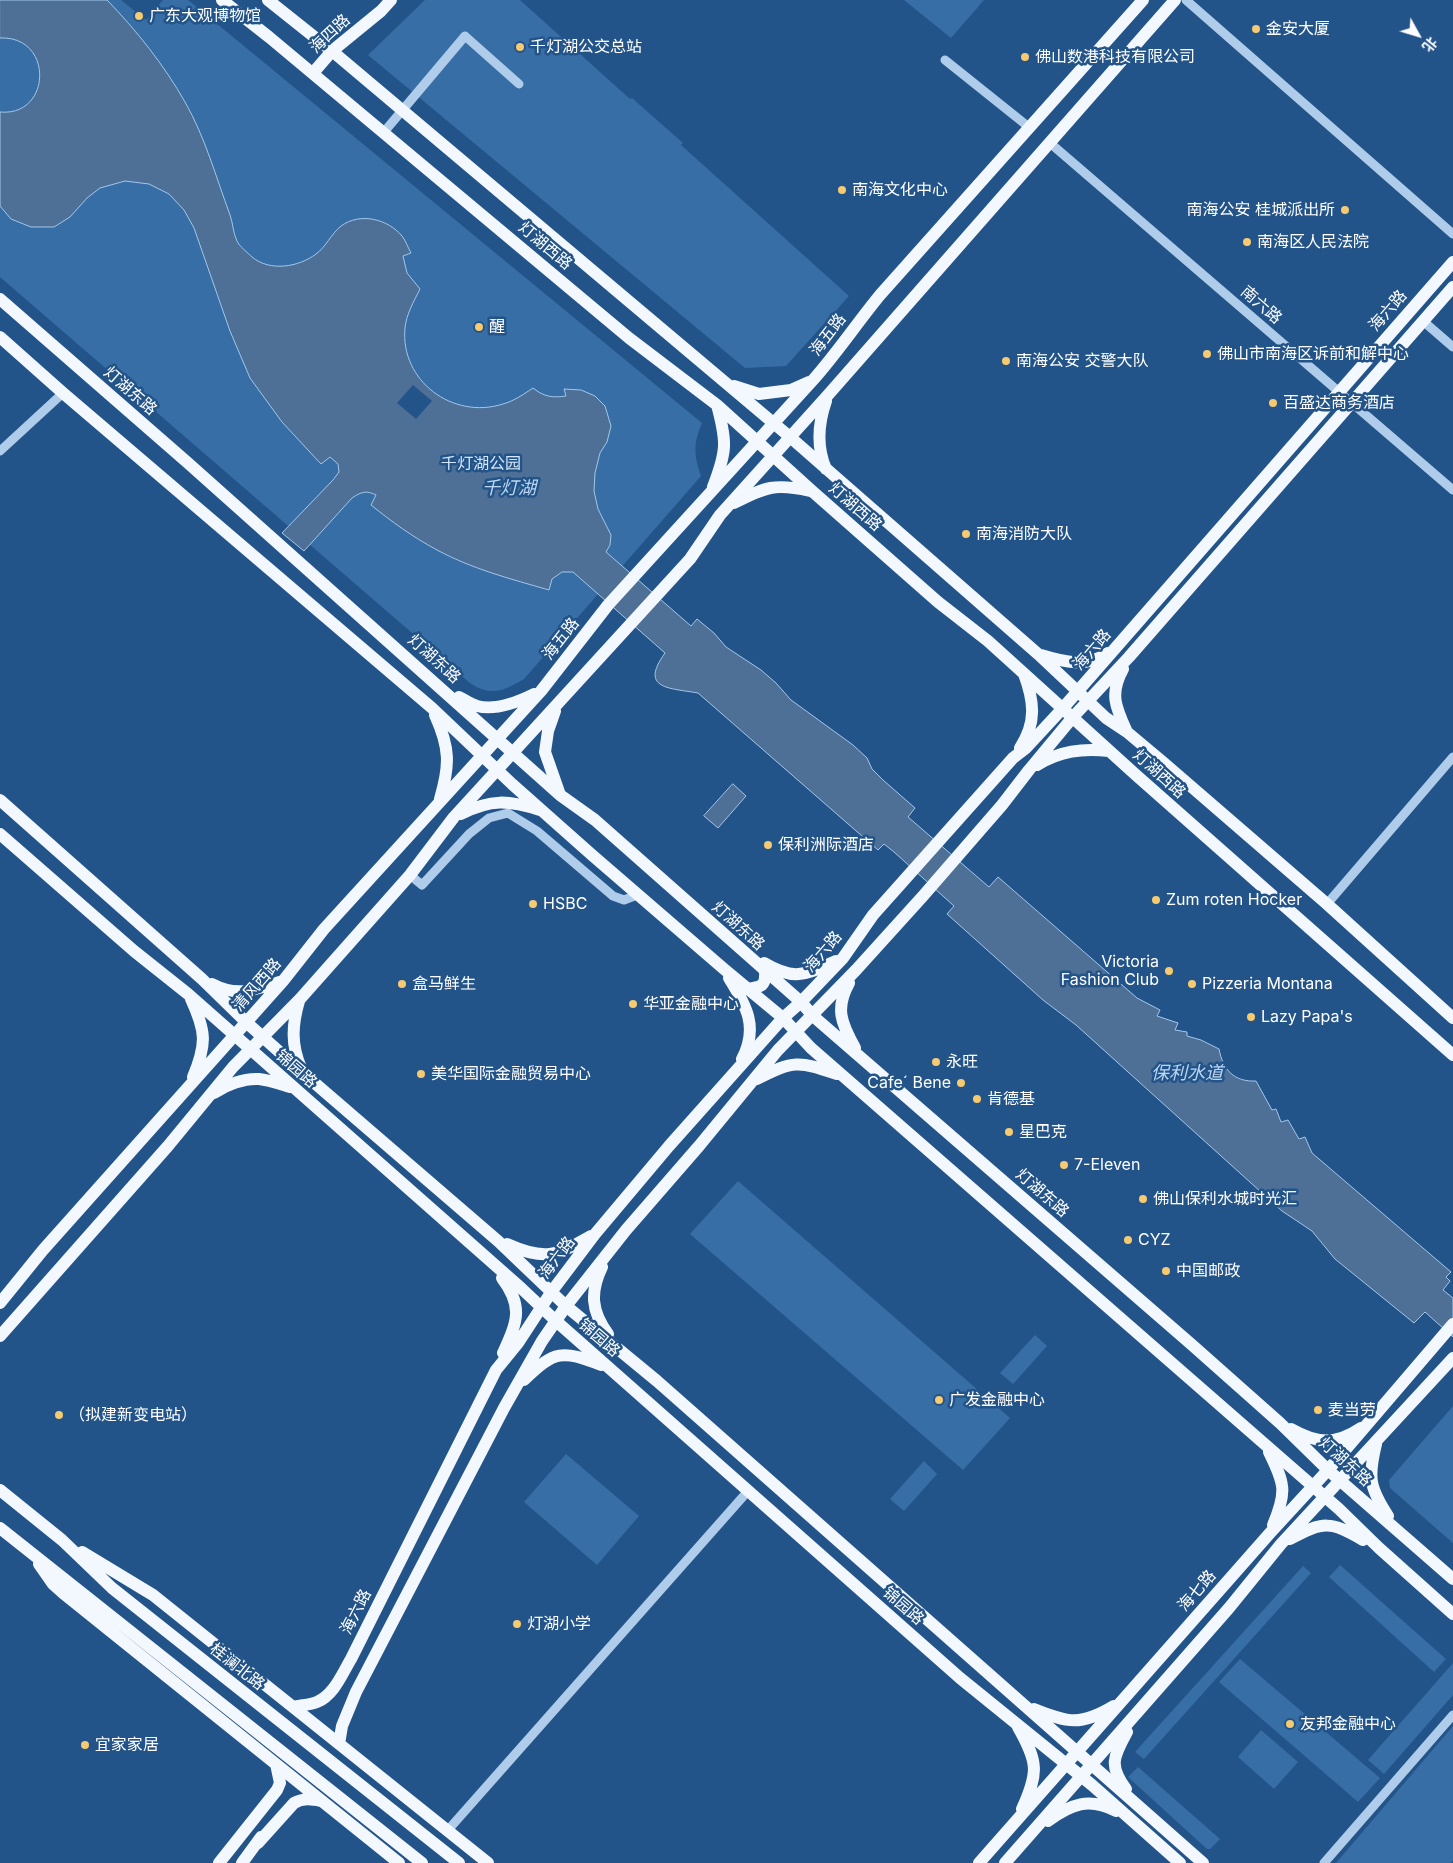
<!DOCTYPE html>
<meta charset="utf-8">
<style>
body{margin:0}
#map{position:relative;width:1453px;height:1863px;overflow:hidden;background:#235489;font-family:Inter,"Noto Sans SC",sans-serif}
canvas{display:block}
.north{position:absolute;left:1393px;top:10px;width:50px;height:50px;-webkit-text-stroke:4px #235489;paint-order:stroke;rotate:129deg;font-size:14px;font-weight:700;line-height:20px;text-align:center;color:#fff}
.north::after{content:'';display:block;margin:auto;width:18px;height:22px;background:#fff;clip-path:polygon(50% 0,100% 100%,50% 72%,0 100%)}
</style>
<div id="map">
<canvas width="1453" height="1863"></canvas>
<div class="north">北</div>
</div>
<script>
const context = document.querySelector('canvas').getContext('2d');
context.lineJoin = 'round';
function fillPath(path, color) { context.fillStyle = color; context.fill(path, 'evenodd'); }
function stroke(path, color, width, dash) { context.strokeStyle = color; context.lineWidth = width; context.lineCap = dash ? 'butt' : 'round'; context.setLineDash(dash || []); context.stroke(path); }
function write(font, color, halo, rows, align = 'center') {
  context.font = font + ' Inter,"Noto Sans SC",sans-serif'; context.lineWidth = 5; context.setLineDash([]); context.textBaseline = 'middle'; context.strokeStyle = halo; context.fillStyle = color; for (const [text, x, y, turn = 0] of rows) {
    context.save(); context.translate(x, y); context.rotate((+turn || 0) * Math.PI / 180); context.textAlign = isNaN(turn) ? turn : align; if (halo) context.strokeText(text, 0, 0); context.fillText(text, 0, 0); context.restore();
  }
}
const green = new Path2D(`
 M0 0H121L146 20 163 0H188L702 423C693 444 694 455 701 476L524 679C503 691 491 697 470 683L0 277Z
 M425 0H520L630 99 632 98 683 143 681 145 849 296 786 366 745 368 368 55Z
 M904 0H984L951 38Z
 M738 1181 1010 1418 963 1470 690 1234Z
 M1035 1335 1047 1346 1013 1384 1000 1373Z
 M1453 1406V1543L1390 1488 1389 1480Z
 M566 1454 639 1516 597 1565 524 1502Z
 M924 1461 937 1474 904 1511 890 1499Z
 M1340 1565 1446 1659 1434 1672 1329 1577Z
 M1303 1566 1311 1573 1144 1759 1135 1752Z
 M1240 1659 1380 1778 1358 1802 1219 1682Z
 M1453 1663V1695L1384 1774 1368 1760Z
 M1453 1726V1860L1451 1863H1336Z
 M1261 1730 1298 1762 1274 1789 1238 1757Z
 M1138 1767 1220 1839 1210 1849H1207L1128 1777Z`);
const water = new Path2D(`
 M0 0H107C137 31 164 65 185 102 205 137 216 177 230 215 233 223 233 233 237 241 239 246 248 253 252 257 270 272 299 267 316 254 326 247 331 234 341 226 360 212 388 219 402 236 406 241 408 248 411 253L403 256 407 273 420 289C414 301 406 315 405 328 400 381 453 420 503 404 514 401 524 394 533 388 544 397 553 398 566 396L564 389 581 390 595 396 605 406 611 426 607 442 600 453 595 473 594 491 598 509 611 535 610 545 606 552 691 626 697 619 714 633 726 647 761 670 776 683 791 700 853 745 867 758 872 769 883 780 915 808 908 817 989 887 998 877 1137 998 1160 1010 1157 1016 1178 1023 1175 1030 1187 1032V1036L1201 1040 1219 1049C1223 1070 1234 1082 1256 1081L1272 1110 1276 1109 1281 1122 1288 1120 1299 1139 1305 1137 1312 1153 1451 1272 1446 1277 1450 1281 1443 1290 1453 1298V1337L1425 1312 1414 1323 1335 1259 1312 1231 1282 1211 1076 1025 1043 1000 947 914 954 906 894 852 884 844 878 850 698 693C669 688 639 689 665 653L573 572H562L552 579 549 590C511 579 472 569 437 550 413 537 392 522 371 505L376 495C366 490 361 492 352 498L304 551 282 533 333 480 339 472 338 464 330 457 321 464 282 422 250 378 230 331 194 228 184 210 169 194 149 184 125 181 100 188 87 198 70 217 54 227H31L11 219 0 206V112C52 117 54 35 0 38Z
 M733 784 746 796 718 828 704 816Z`);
const pier = new Path2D(`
 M413 385 432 401 416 419 397 403Z`);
const minor = new Path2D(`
 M1186 0 1453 234
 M945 60 1030 128
 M384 132 465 36 519 84
 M1050 143 1453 490
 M1423 321 1453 347
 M0 451 63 393
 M410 875 422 885 469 834 489 818 508 813 537 831 613 896 624 900 637 895
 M1327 904 1453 757
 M448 1830 748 1491
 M1324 1863 1453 1715`);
const major = new Path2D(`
 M222 0 269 37 629 338 717 405 812 491 938 602 988 641 1136 775 1453 1055
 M268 0 332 51 790 437 1038 654 1106 718 1127 732 1164 763 1327 904 1453 1018
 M313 73 332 51 381 11 391 0
 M0 299 188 463 560 795 595 820 801 1002 813 1016 1191 1344 1280 1423 1328 1470 1453 1579
 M0 337 63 393 432 708 512 784 592 855 724 969 783 1018 811 1048 1339 1509 1379 1548 1453 1614
 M734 386 759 394 791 390 809 382
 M826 401C818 424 816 446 826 469
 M713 487C727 451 727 442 717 405
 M734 503C765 487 775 483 810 491
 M1041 655C1064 662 1086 668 1108 653
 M1123 669C1109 694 1116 708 1127 732
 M459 697C465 700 471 704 477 706 496 711 518 702 534 694
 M555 711 548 731 545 752 559 792
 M435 715C450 748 450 765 440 799
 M1020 748C1037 722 1034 701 1024 674
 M1037 765C1060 751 1082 748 1109 751
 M0 800 202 979 246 1022 303 1073 498 1241 566 1306 657 1381 1203 1863
 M461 814C491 799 508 800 540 810
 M0 834 134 951 188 994 521 1288 556 1321 960 1678 1092 1785 1180 1863
 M764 963C794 981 805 975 836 961
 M729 978C746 1005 759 1027 742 1059
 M849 983C835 1008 841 1023 855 1048
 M212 984C238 998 256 989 283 981
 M748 989C761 987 766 986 765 972
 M191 999C206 1031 207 1044 193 1077
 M299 1001C292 1025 291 1045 301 1068
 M757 1079C794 1060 798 1061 837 1074
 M214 1093C226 1085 244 1078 259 1079 269 1080 280 1084 290 1087
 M507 1244C545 1261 556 1256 591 1236
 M602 1267C590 1292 591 1311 608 1334
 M502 1278C524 1307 517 1322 503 1353
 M0 1303 43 1250 283 981 324 929 541 691 608 605 813 380C837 353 857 323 880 295L1143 0
 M0 1336 168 1146 233 1067 300 999 410 875 454 817 690 559 720 515 828 395 1175 0
 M524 1380C555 1350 562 1350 601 1365
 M1291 1429C1317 1444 1336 1445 1361 1428
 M1376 1444C1368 1477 1369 1487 1388 1516
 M1269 1452C1285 1484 1287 1492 1273 1525
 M0 1490 62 1540 112 1588 459 1863
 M0 1528 422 1863
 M1290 1539C1324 1521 1330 1521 1363 1540
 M82 1552 153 1595 488 1863
 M39 1564 53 1584 63 1593 399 1863
 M293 1707C301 1705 310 1705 317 1702 334 1695 342 1674 351 1659L496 1370 518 1343 552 1291 595 1234 669 1146 783 1018 801 1002 843 958 873 915 1013 758 1026 748 1063 708 1453 262
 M1034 1709C1068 1723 1081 1726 1114 1706
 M1018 1727C1038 1762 1039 1772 1022 1809
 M339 1744 342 1726 356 1692 504 1408 542 1341 566 1306 626 1230 699 1146 778 1050 856 970 923 896 1002 805 1029 770 1073 717 1129 657 1453 287
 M1126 1789C1108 1765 1114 1756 1127 1732
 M1048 1821C1071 1804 1089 1797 1116 1811
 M258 1843 294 1803C303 1798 311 1799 321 1801
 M219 1863 277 1790 280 1783 276 1764
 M242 1863 261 1837
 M979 1863 1270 1533 1328 1470 1453 1324
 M1005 1863 1229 1608 1281 1544 1453 1358`);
const markers = [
 [139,16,5,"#f6ca71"],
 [1256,29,5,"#f6ca71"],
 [520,47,5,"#f6ca71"],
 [1025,57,5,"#f6ca71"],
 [842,190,5,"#f6ca71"],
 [1345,210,5,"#f6ca71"],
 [1247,242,5,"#f6ca71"],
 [479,327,5,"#f6ca71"],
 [1207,354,5,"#f6ca71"],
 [1006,361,5,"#f6ca71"],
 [1273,403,5,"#f6ca71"],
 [966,534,5,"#f6ca71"],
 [768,845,5,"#f6ca71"],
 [1156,900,5,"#f6ca71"],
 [533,904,5,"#f6ca71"],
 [1169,971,5,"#f6ca71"],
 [402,984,5,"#f6ca71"],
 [1192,984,5,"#f6ca71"],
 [633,1004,5,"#f6ca71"],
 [1251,1017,5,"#f6ca71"],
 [936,1062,5,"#f6ca71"],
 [421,1074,5,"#f6ca71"],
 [961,1083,5,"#f6ca71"],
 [977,1099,5,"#f6ca71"],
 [1009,1132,5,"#f6ca71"],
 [1064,1165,5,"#f6ca71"],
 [1143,1199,5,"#f6ca71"],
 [1128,1240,5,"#f6ca71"],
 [1166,1271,5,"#f6ca71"],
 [939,1400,5,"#f6ca71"],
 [1318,1410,5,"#f6ca71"],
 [59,1415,5,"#f6ca71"],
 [517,1624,5,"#f6ca71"],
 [1290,1724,5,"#f6ca71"],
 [85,1745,5,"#f6ca71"]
];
const poiNames = [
 ["广东大观博物馆",149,16],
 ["金安大厦",1266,29],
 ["千灯湖公交总站",530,47],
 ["佛山数港科技有限公司",1035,57],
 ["南海文化中心",852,190],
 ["南海公安 桂城派出所",1335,210,"right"],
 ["南海区人民法院",1257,242],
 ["醒",489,327],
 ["佛山市南海区诉前和解中心",1217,354],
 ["南海公安 交警大队",1016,361],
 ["百盛达商务酒店",1283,403],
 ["南海消防大队",976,534],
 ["保利洲际酒店",778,845],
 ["Zum roten Hocker",1166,900],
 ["HSBC",543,904],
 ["Victoria",1159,962,"right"],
 ["Fashion Club",1159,980,"right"],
 ["盒马鲜生",412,984],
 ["Pizzeria Montana",1202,984],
 ["华亚金融中心",643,1004],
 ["Lazy Papa's",1261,1017],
 ["永旺",946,1062],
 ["美华国际金融贸易中心",431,1074],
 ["Cafe´ Bene",951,1083,"right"],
 ["肯德基",987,1099],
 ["星巴克",1019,1132],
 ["7-Eleven",1074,1165],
 ["佛山保利水城时光汇",1153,1199],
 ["CYZ",1138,1240],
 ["中国邮政",1176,1271],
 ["广发金融中心",949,1400],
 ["麦当劳",1328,1410],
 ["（拟建新变电站）",69,1415],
 ["灯湖小学",527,1624],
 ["友邦金融中心",1300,1724],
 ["宜家家居",95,1745]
];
const streetNames = [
 ["海四路",330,34,-43],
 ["灯湖西路",545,246,40],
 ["南六路",1261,305,41],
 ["海六路",1388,311,-49],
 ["海五路",828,335,-53],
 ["灯湖东路",130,391,41],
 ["灯湖西路",855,507,41],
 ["海五路",561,639,-52],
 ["海六路",1092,650,-49],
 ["灯湖东路",434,659,42],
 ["灯湖西路",1159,774,42],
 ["灯湖东路",738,926,42],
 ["海六路",823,952,-49],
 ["清风西路",257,985,-49],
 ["锦园路",296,1069,41],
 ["灯湖东路",1042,1193,41],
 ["海六路",557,1258,-53],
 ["锦园路",599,1338,41],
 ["灯湖东路",1345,1462,42],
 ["海七路",1197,1591,-49],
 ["锦园路",903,1606,41],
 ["海六路",356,1612,-63],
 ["桂澜北路",237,1667,38]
];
const parkNames = [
 ["千灯湖公园",481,464]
];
const waterNames = [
 ["千灯湖",509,489],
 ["保利水道",1187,1074]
];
fillPath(green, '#376ea6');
fillPath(water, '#4e7096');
stroke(water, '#a3c7eb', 1);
fillPath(pier, '#235489');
stroke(minor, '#afccea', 9);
stroke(major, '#f3f8fe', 12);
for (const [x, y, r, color] of markers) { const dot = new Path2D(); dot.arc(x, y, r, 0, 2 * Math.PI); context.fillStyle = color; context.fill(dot); stroke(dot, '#235489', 2); }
write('16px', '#fff', '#235489', poiNames, 'left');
write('16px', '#fff', '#235489', streetNames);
write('16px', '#d3e5f8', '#235489', parkNames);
write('italic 18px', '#bbd6f1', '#235489', waterNames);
</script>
